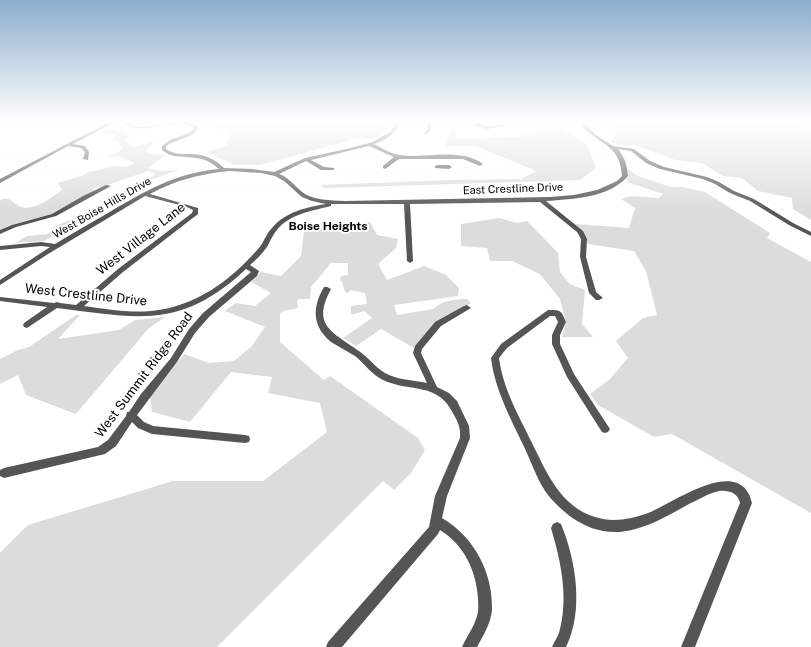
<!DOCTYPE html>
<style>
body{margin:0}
canvas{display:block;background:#fff}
</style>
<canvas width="811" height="647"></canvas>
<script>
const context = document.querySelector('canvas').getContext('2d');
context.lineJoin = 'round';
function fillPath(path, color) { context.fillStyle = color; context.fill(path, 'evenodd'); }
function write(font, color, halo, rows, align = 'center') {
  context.font = font + ' "Public Sans",sans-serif'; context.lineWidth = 4; context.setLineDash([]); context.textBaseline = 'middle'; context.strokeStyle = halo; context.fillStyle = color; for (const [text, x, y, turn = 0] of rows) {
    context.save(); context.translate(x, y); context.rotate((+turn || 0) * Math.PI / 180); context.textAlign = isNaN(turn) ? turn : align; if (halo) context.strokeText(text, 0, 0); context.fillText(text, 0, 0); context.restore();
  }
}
const green = new Path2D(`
 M206 122H241L255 124 260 122H391L386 132 373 139H355L260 165H234L207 152 228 145 226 141 233 131C224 127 212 129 206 122Z
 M453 122H471L456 128V139L516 137 562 128 587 145 596 168 580 180 325 188 320 185 452 180 521 179 536 171 476 146H446Z
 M616 122H641L678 126 681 123 680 122H793L808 129 811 127V220L793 209 792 198 758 191 742 178 723 176 702 163 675 160 635 145H620L613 143 612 141 617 132 612 128Z
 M108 129 123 132 130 136 125 141 134 147 151 142 153 143 145 151 151 154 166 155 148 168 161 171 178 170 148 181 44 241 15 243 27 236 48 234 54 227 103 205 101 203C119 194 136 184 154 176L155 173 148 171 102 187 93 188 94 191 52 214 15 224 0 230V200C11 196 12 203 19 206 33 213 52 197 62 190L58 183 84 175 85 173 116 166 127 167 135 163 118 156 104 157 118 153 122 148 118 143 113 139 115 135 109 133H103L98 130Z
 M628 169 638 176 671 187H682L705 192 770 233 767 238 811 262V513L672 434 654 437 598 405 590 394 610 379 628 358 616 341 643 318 657 315 646 271 634 251 588 244 584 234 575 224 629 228 635 208 621 199 631 196 659 198 663 194 627 182Z
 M499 218 517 223 527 221 558 253 560 272 570 284 585 290 582 324 593 337H562L566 322 560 299 540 274 512 261H490L487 248 461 246V224Z
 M370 222 377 235 398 239 396 248 378 264 387 280 424 266 446 275 459 288 458 296 394 305 397 315 433 309C441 301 455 299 467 299L471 303 433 324 414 348 381 329 356 346 343 338 372 318 364 311 351 315V306L367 304 365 293 351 290 348 293 345 292 342 282 340 280 341 276 348 275V263H331L311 287 310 299H299L297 301 298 308 284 311 280 314V342L324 380 330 376 418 438 425 450 411 473 394 490 383 481 217 647H0V553L28 525 173 481H263L327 432 320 403 268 393 272 377 231 372 190 422 152 412 150 397 184 354 209 363 234 361 252 346 265 327 225 311 236 303 255 306 271 293 251 282 261 272 281 276 301 256 304 231 315 224Z
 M76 315H80L58 339 119 330 135 320 165 317 149 328 76 414 26 395 18 375 0 384V359L18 350 29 347Z`);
const minor = new Path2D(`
 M109 122H115L73 144 85 146 89 152 88 160 83 159 85 152 81 148 68 146 0 183V179Z
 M122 122C129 122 134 126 140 127 159 128 183 114 199 128L192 135 169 144 166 146V149C174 154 180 154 189 154 203 154 214 158 224 168L252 169 274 172 305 158 351 148 373 142 390 132 397 122H401C395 134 386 140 374 144 382 148 391 154 400 155 426 159 459 147 483 164L480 166 463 159H399L385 169 383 168V166L394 157 369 146 311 160 324 167 334 168V170H321L306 161 279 174C288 177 294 185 302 192 314 201 330 200 345 201L550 197 574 195 597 190 617 181 622 176C620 142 597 146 579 122H584L595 134 613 146 634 149 650 161 664 167 707 177 719 182 734 191 754 199 793 223 811 232V236L789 225 750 201 730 193 715 184 703 179 660 169 646 163 631 151 618 149C625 158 627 165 628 176 609 198 573 199 546 201L583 231 587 239 586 257 596 292 603 298 599 300H596L589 293 580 257 581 239 577 232 540 202 410 204 413 261 410 263 407 261 404 204H331V206C311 211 289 214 276 231 272 236 270 242 267 247 262 254 256 260 250 265L259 271 257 276 209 317 195 333 177 362 137 415 144 422 153 426 245 435 249 436 250 439 249 442 245 443 152 434 138 428 132 422 116 446 105 454 4 478 0 476V470L4 468 98 447 108 440 126 416 127 412H129L141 394 171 358 189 329 203 313 251 272 246 269C181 330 138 318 57 308L27 328 24 327 23 325 24 323 47 307 0 301V297L54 303 57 302 60 303 76 305 118 269 192 213 193 210 187 207 145 196 48 254 0 285V280L50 247 41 246 0 250V246L41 242 55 244C72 234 90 223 108 213 143 192 178 172 219 169 198 149 178 164 162 150V146L170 140 184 135 192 131 194 128C173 114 147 139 122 122ZM229 171 261 173 275 176 284 181 302 197 312 201 326 204C307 207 285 212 272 228 266 234 264 242 259 248 230 281 195 307 151 311 129 313 106 309 84 306L123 272 198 214V208L150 194C176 180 199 174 229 171Z
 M428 122H432L431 130 426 134 424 133 427 130Z
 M475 122H479L480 124C494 129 512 122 527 122L487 129 476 126Z
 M437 165H449L452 167 449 169 435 168V166Z
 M106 185 111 186 56 216 16 227 0 234V230L12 225 52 214 83 196Z
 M324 287H327L331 289C311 326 333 332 359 351 368 357 375 367 385 373 397 380 413 380 427 383L413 353 415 346 435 322 464 306 467 305 471 308 441 326 422 349 421 353 437 387 449 393 457 401 469 426 470 438 447 496 442 518C474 537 493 572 492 610 491 623 483 636 477 647H462C467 636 474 627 477 616 479 610 478 604 478 598 476 570 464 545 440 530L438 534 342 647H326L328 642 429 527 435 496 460 438C461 429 458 422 454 415 438 381 411 393 383 380 372 375 365 364 355 356 347 351 339 347 331 342 312 326 312 307 324 287Z
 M548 310C561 310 561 310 566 322L560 335V344L574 374 608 426 610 429 608 432 605 433 602 432 567 377 552 344V335L558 322 555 316H550L507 348 499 358C503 389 519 416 532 443 547 473 560 506 595 517 613 523 631 519 648 513 673 503 741 453 752 503L695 647H681L740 503C738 493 729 490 719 491 709 493 700 499 691 503 665 517 634 537 603 531 581 527 562 512 548 495 538 482 533 466 526 451 512 421 495 391 491 358L501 344Z
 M557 522 561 524C576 560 584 611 566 647H552C554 642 557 638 559 633 569 598 561 562 551 528L553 524Z`);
const farStreetnames = [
 ["East Crestline Drive",513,189,-2],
 ["West Boise Hills Drive",102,208,-30]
];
const farNeighbourhoodnames = [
 ["Boise Heights",328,226]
];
const streetNames = [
 ["West Village Lane",141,239,-38],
 ["West Crestline Drive",86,295,6],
 ["West Summit Ridge Road",144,375,-53]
];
fillPath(green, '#dcdcdc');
fillPath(minor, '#555');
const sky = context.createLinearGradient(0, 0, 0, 213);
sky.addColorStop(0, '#8cadcc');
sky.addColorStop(0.57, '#fff');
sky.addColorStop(1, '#ffffff00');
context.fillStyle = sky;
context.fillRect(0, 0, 811, 213);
write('11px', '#000', '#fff', farStreetnames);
write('bold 12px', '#000', '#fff', farNeighbourhoodnames);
write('13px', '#000', '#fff', streetNames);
</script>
